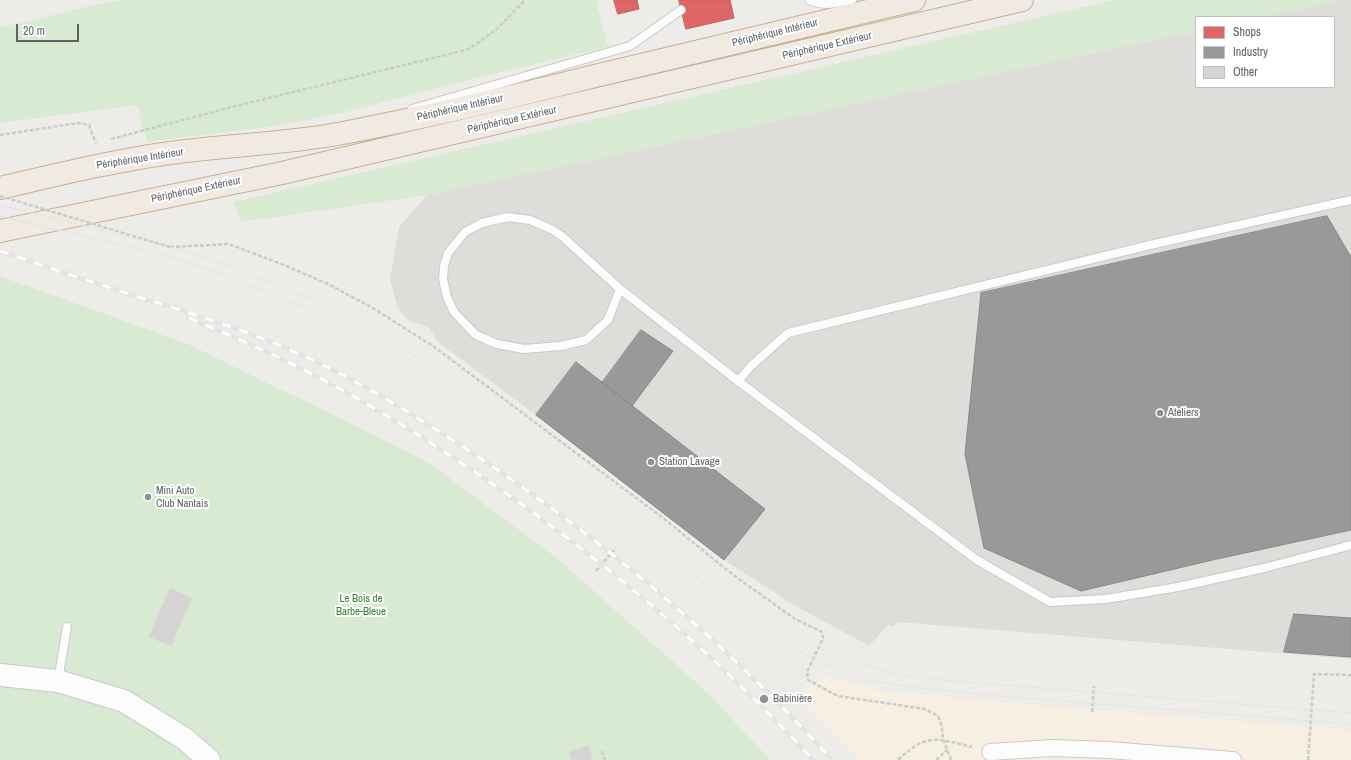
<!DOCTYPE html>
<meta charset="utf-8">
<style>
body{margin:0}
#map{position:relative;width:1351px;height:760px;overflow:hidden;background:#eeece8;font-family:"Archivo Narrow",sans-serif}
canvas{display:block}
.legend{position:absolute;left:1195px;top:16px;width:140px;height:72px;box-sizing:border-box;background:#fff;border:1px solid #bec1c2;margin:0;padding:5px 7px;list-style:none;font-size:12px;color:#5d6367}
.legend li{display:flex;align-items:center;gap:8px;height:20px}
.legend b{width:20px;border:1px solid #bec1c2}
.scale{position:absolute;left:16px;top:24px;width:63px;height:18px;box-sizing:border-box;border:2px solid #5d6367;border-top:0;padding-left:5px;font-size:12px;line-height:14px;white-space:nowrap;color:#5d6367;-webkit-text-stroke:3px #fff;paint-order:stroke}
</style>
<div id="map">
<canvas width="1351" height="760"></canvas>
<ul class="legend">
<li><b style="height:11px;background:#e06666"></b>Shops</li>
<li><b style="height:11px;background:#999"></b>Industry</li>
<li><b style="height:11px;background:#d5d4d2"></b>Other</li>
</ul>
<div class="scale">20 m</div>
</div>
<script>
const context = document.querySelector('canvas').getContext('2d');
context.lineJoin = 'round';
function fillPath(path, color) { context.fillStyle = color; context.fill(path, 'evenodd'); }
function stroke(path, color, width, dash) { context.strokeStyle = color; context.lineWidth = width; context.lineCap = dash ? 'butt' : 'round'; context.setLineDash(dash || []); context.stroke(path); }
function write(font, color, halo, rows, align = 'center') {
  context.font = font + ' "Archivo Narrow",sans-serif'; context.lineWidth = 4; context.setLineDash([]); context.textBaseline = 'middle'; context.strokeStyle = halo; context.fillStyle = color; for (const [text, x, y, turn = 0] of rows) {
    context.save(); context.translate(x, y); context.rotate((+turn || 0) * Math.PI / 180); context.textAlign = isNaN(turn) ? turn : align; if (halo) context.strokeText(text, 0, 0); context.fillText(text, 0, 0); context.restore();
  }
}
const commercial = new Path2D(`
 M823 676 882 691 1007 703 1351 730V760H860L798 697Z`);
const industrial = new Path2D(`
 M1342 0H1351V659L898 622 893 627 889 624 869 646 794 605 724 560 536 415 439 343 428 327 409 321 398 309 390 280 399 227 427 195 1196 31V87H1334V17H1262Z`);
const green = new Path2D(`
 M122 0H596L608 47 492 74 342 113 282 125 147 142 137 105 0 123V27C41 20 81 6 122 0Z
 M1114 0H1342L1262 17H1196V31L427 195 241 222 233 202Z
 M0 276 188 344 275 387 306 401 429 463 557 558 711 696 770 760H0Z`);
const shops = new Path2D(`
 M614 0H637L639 9 618 14Z
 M679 0H730L734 18 686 29Z`);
const industry = new Path2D(`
 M1327 216 1351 257V530L1217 559 1081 591 984 548 965 454 981 293Z
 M641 330 673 351 632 406 602 383Z
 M576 362 765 509 724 560 536 415Z
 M1294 614 1351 618V657L1284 652Z`);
const building = new Path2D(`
 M170 588 192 598 171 646 149 637Z
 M589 746 593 760H571L569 752Z`);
const path = new Path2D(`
 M0 135 78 123 89 125 96 143
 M111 139 232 107 466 50 481 41 498 28 525 0
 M170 247 229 244 279 263 328 284 371 307 433 346 663 518 732 574 795 619 822 632 823 638 807 672 808 680 838 696 925 709 938 716 942 727 943 739 951 760
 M596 571 616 548
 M1092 712 1094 686
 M602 751 605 760
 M898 760C926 733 937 738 972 747
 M936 760 947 750
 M1308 760 1314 674 1351 675`);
const lane = new Path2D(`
 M809 0C826 7 835 3 852 0
 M412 109 630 46 681 10
 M1351 200 1150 245 788 333 751 366 738 381 977 560 1050 602 1106 599 1178 587 1264 568 1351 545
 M620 289 608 320 586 340 561 346 524 349 497 344 476 335 454 312 447 297 443 279 444 266 448 253 465 232 482 223 508 217 530 220 553 230 563 237 620 289 738 381
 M58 681 67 627`);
const street = new Path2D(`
 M990 752 1052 748 1109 750 1233 760`);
const secondary = new Path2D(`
 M0 675 58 681 124 701 185 739 209 760`);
const highway = new Path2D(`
 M0 188C56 175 113 161 170 153 227 145 286 144 343 133 427 117 511 97 595 76 701 51 808 25 914 0
 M0 231 282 173 1022 0`);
const tram = new Path2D(`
 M0 205 170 247 215 260 317 301 391 341 456 382 582 473 725 586 792 634 819 648 847 660 901 675 942 680 1351 713
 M0 216 159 254 218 272 312 311 386 350 449 390 575 483 715 592 756 623 783 642 814 659 844 672 869 680 895 685 999 696 1351 724`);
const rail = new Path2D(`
 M0 251C47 267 94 283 142 298 196 315 250 331 301 355 356 379 407 411 457 443 594 532 722 638 832 760
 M189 318C217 330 244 341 271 354 342 387 410 428 475 472 598 555 713 651 813 760`);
const pathBridge = new Path2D(`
 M0 196 170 247`);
const markers = [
 [1160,413,4,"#909394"],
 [651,462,4,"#909394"],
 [148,497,4,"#909394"],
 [764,699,5,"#909394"]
];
const streetNames = [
 ["Périphérique Intérieur",775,33,-14],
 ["Périphérique Extérieur",827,46,-13],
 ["Périphérique Intérieur",460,108,-13],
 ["Périphérique Extérieur",512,120,-13],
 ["Périphérique Intérieur",140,159,-9],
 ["Périphérique Extérieur",196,190,-12]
];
const poiNames = [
 ["Ateliers",1168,413],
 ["Station Lavage",659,462],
 ["Mini Auto",156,491],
 ["Club Nantais",156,504],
 ["Babinière",773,699]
];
const parkNames = [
 ["Le Bois de",361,599],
 ["Barbe-Bleue",361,612]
];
fillPath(commercial, '#f7efe1');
fillPath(industrial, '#dfddd9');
fillPath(green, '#d9ead3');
fillPath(shops, '#e06666');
stroke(shops, '#b96566', 1);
fillPath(industry, '#999');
stroke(industry, '#87898a', 1);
fillPath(building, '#d5d4d2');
stroke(building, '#dddbd8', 1);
stroke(lane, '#c9c9c9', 10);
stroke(street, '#c9c9c9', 18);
stroke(secondary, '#c9c9c9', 24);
stroke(highway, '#c6b194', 24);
stroke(path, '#c7ceca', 2.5, [4, 2]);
stroke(lane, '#fcfcfc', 8);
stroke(street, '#fcfcfc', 16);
stroke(secondary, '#fcfcfc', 22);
stroke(highway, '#f0eae2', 22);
stroke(tram, '#e3e4e3', 1);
stroke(rail, '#e3e4e3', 4.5);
stroke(rail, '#fff', 3, [9]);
stroke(pathBridge, '#c7ceca', 2.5, [4, 2]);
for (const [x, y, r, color] of markers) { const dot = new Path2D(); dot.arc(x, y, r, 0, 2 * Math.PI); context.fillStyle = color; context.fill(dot); stroke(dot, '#fff', 1.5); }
write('11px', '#5d6367', '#fff', streetNames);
write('11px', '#5d6367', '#fff', poiNames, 'left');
write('11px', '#388230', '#fff', parkNames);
</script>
